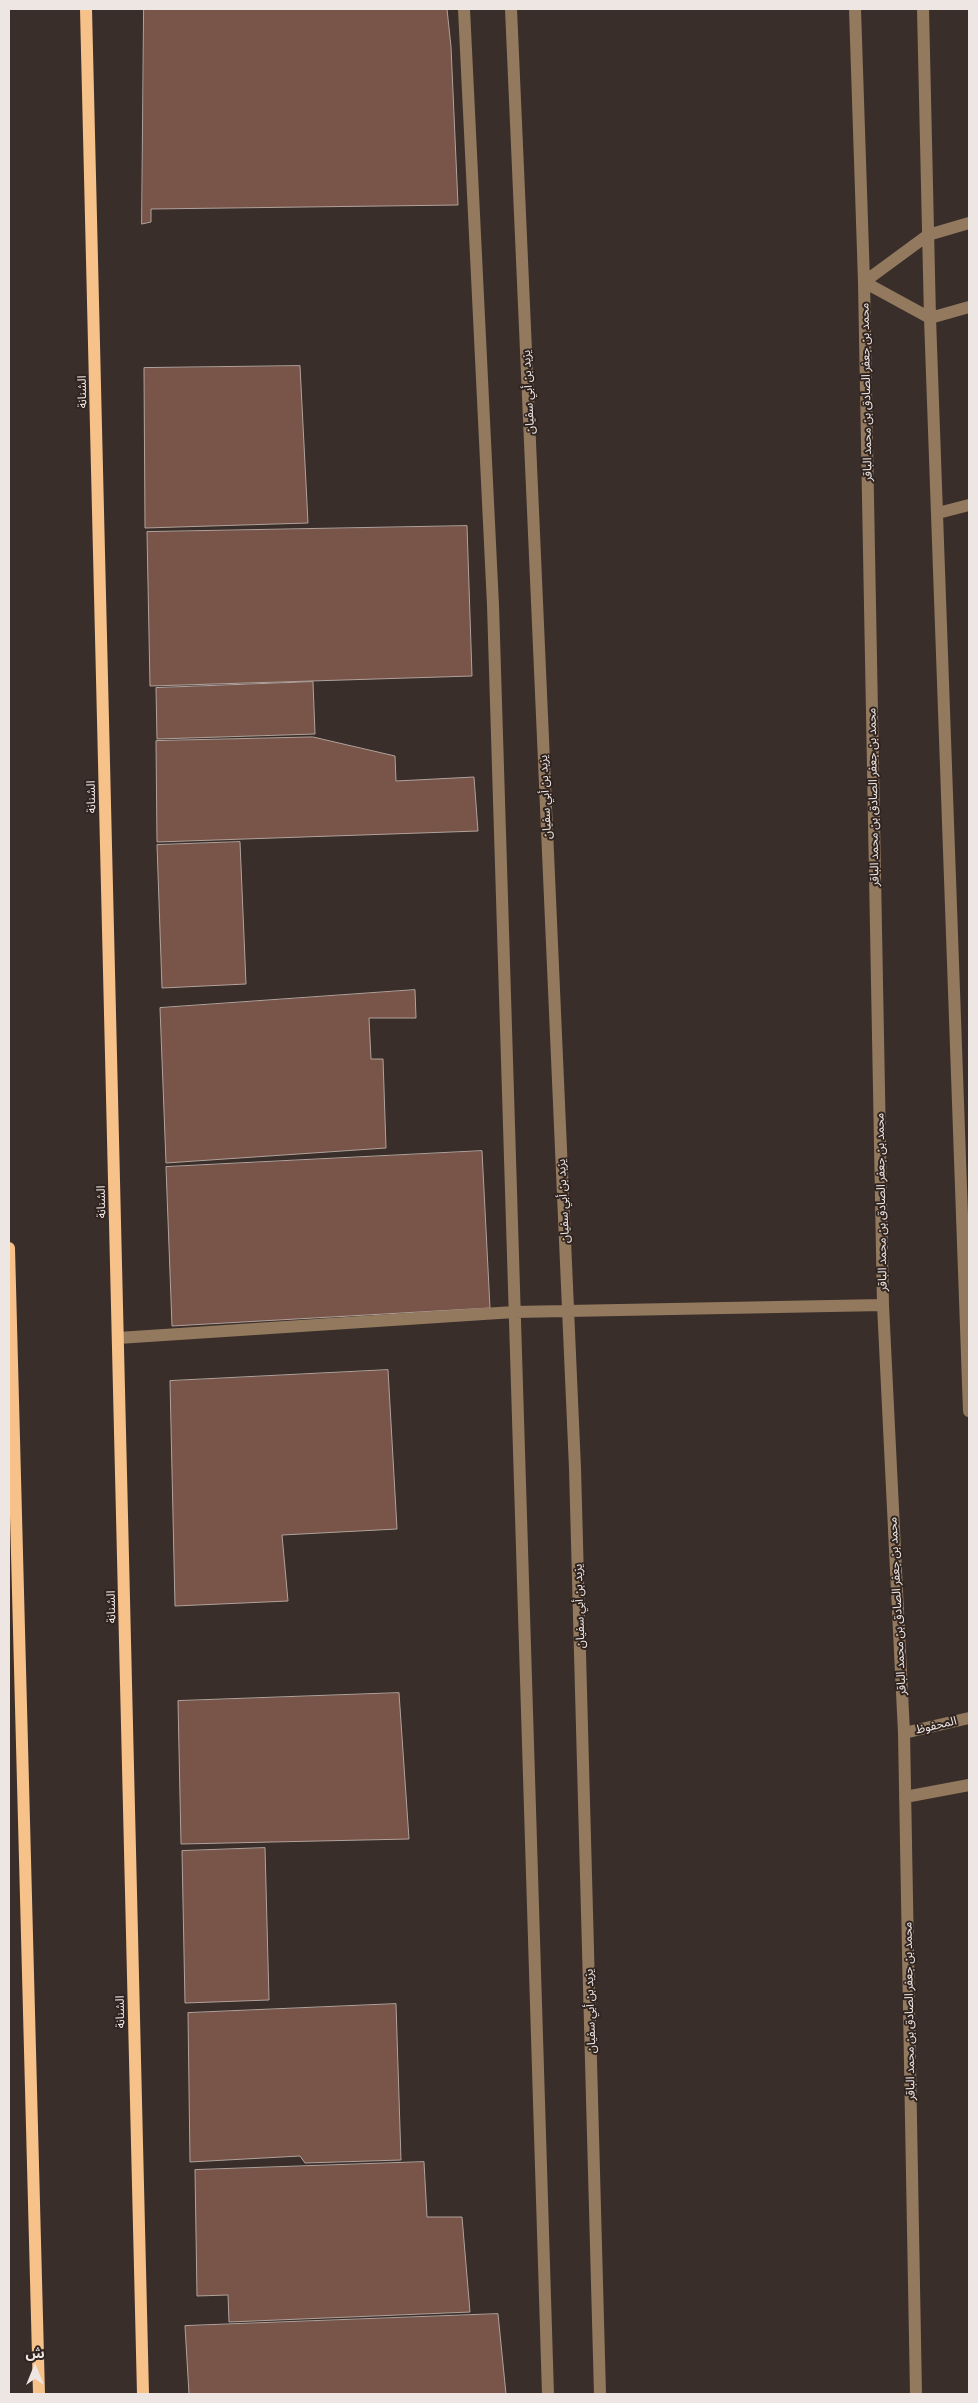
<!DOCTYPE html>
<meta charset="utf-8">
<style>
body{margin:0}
#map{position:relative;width:978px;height:2403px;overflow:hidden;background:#3a2e2a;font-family:Ubuntu,"Noto Sans Arabic",sans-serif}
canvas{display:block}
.frame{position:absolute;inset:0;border:10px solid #eee6e3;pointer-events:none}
.north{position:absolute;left:10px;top:2343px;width:50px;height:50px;-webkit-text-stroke:4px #302420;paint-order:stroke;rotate:0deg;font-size:14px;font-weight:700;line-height:20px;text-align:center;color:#eee6e3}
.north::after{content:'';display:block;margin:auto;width:18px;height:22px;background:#eee6e3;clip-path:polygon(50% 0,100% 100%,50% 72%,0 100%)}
</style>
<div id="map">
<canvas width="978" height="2403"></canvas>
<div class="frame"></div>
<div class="north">ش</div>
</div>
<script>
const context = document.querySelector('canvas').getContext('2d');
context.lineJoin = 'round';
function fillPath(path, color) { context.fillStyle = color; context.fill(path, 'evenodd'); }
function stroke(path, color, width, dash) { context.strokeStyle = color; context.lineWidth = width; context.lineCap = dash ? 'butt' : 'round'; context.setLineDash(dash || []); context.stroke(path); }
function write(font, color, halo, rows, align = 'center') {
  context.font = font + ' Ubuntu,"Noto Sans Arabic",sans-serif'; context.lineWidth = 4; context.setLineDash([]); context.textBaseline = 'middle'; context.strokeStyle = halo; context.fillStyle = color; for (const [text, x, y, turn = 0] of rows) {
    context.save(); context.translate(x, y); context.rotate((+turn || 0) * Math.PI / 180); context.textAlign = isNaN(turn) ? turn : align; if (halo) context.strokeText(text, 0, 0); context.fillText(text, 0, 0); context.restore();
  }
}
const building = new Path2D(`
 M144 9H447L451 47 458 205 151 209V222L142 224Z
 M300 366 308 523 145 528 144 368Z
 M467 526 472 676 150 686 147 532Z
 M313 682 315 734 157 739 156 688Z
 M313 737 395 756 396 781 474 777 478 831 157 842 156 741Z
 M240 842 246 984 162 988 157 845Z
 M415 990 416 1018H369L371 1059H383L386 1148 166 1163 160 1008Z
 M482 1151 490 1308 172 1326 166 1167Z
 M388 1370 397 1529 282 1535 288 1601 175 1606 170 1381Z
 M399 1693 409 1839 181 1844 178 1701Z
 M265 1848 269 2000 185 2003 182 1851Z
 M396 2004 401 2160 305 2163 300 2156 190 2162 188 2013Z
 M424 2162 427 2217H462L470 2312 229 2322 228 2295 197 2296 195 2170Z
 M498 2314 506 2394H189L185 2326Z`);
const minor = new Path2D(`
 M464 9 493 605 548 2394
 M511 9 575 1468 600 2394
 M855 9 864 282 883 1305 904 1733 916 2394
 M923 9 930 318 969 1411
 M969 223 928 235 864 282 930 318 969 307
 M938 513 969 505
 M118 1338 514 1312 883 1305
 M904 1733 969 1718
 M905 1797 969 1785`);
const major = new Path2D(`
 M86 9 143 2394
 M9 1248 39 2394`);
const streetNames = [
 ["الشنانة",82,392,-91],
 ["يزيد بن أبي سفيان",528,392,-93],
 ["محمد بن جعفر الصادق بن محمد الباقر",866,392,-91],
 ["الشنانة",91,797,-91],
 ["يزيد بن أبي سفيان",545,797,-93],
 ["محمد بن جعفر الصادق بن محمد الباقر",873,797,-91],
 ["يزيد بن أبي سفيان",563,1201,-93],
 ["الشنانة",101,1202,-91],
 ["محمد بن جعفر الصادق بن محمد الباقر",881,1202,-91],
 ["يزيد بن أبي سفيان",579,1606,-92],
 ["محمد بن جعفر الصادق بن محمد الباقر",897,1606,-93],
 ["الشنانة",111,1607,-91],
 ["المحفوظ",936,1725,-13],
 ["يزيد بن أبي سفيان",590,2011,-92],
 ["محمد بن جعفر الصادق بن محمد الباقر",909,2011,-91],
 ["الشنانة",120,2012,-91]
];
fillPath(building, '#785548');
stroke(building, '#b1a29c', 1);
stroke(minor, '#937a5f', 12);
stroke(major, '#f7c18a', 12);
write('12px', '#eee6e3', '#302420', streetNames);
</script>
